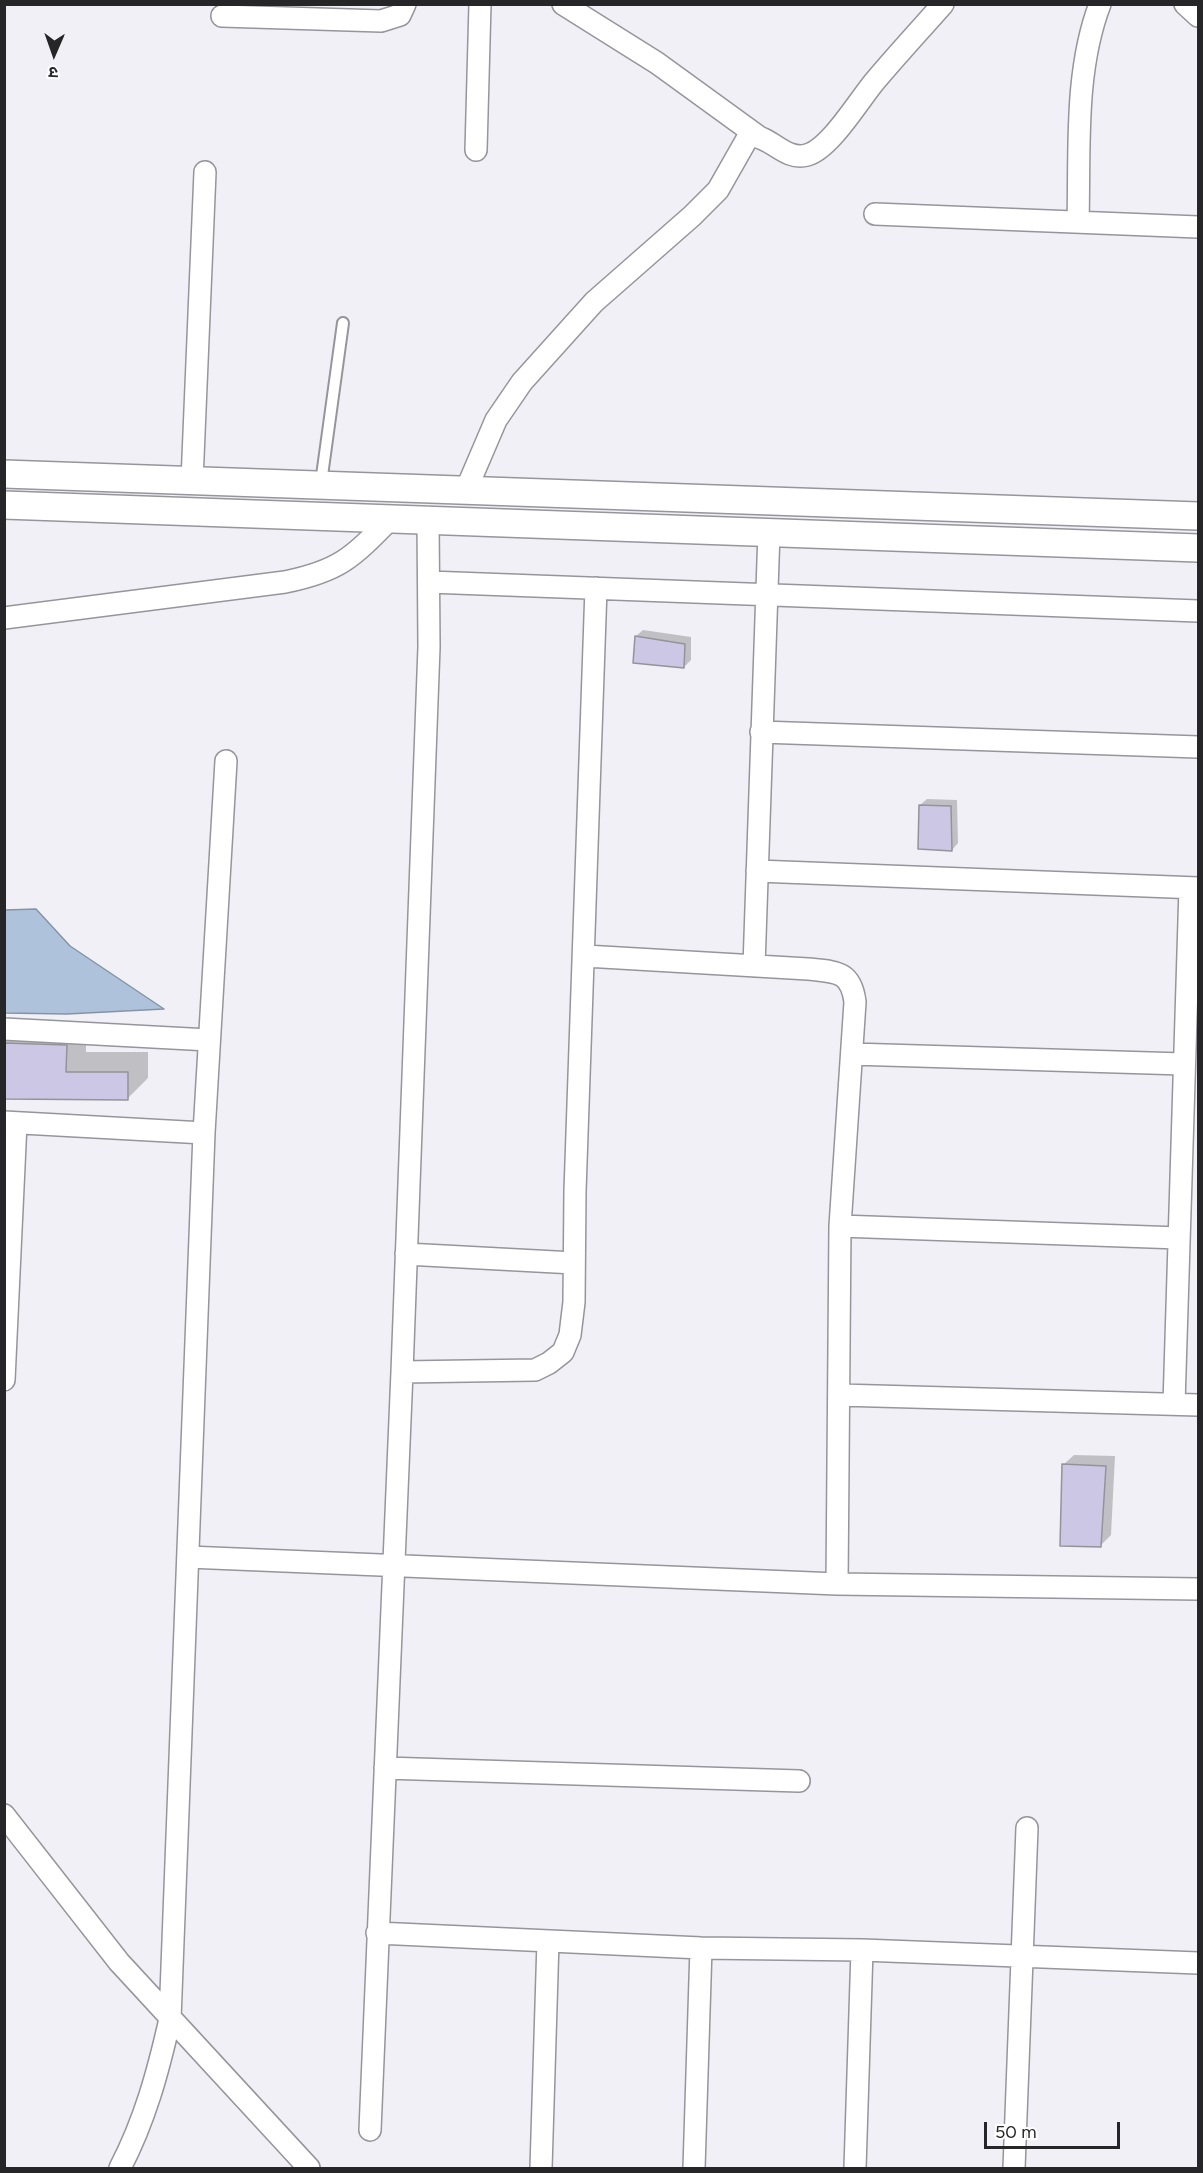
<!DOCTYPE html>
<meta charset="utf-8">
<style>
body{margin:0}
#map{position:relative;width:1203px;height:2173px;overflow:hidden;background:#f1f0f6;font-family:Figtree,"Noto Sans Devanagari",sans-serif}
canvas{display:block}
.frame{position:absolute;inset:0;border:6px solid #262528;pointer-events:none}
.north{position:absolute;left:24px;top:24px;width:60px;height:60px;-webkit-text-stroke:4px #fefeff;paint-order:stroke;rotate:182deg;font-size:16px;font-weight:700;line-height:24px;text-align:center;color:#262528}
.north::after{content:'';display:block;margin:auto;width:21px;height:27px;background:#262528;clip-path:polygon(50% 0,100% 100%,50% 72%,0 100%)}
.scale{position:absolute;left:984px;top:2122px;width:136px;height:27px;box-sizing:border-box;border:3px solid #262528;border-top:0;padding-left:8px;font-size:18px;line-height:21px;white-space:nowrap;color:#262528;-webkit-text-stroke:4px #fefeff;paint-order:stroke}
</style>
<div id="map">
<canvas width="1203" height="2173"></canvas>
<div class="frame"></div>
<div class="north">उ</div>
<div class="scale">50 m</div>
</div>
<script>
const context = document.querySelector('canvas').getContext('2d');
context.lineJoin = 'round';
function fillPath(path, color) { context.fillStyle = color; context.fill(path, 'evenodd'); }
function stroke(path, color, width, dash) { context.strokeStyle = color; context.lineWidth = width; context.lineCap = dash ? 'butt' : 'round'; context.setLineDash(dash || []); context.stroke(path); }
const water = new Path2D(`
 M36 909 70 946 164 1009 67 1014 5 1013V910Z`);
const shadow = new Path2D(`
 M643 630 691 637V660L684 667 636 636Z
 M927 799 957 800 958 843 952 850 920 805Z
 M4 1023 86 1025V1052H148V1078L127 1099 4 1097Z
 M1074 1455 1115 1456 1111 1535 1100 1546 1063 1465Z`);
const building = new Path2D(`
 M635 636 685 644 684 668 633 663Z
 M919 805 951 806 952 851 918 849Z
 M4 1043 67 1045 66 1072H128V1100L4 1099Z
 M1062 1464 1106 1466 1101 1547 1060 1546Z`);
const service = new Path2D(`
 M321 483 343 323`);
const minor = new Path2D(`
 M563 4 657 63 759 137
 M1185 4 1198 16
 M222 16 381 21 400 15 405 4
 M476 150 480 4
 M875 214 1198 227
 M1078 222C1080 151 1074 72 1100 4
 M192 481 205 172
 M466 490 496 420 522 382 594 302 692 216 718 190 747 139 752 136C772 137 785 161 807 155 830 149 859 100 875 81 897 55 920 30 943 4
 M429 582 1198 611
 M4 618 285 582C340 571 353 557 391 518
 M761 732 1198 747
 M757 871 1198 888
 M585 956 808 969C835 972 851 970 855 1002L840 1226 837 1584
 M754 966 769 532
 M4 1029 209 1040
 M852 1054 1183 1064
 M4 1122 204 1133
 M840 1226 1179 1238
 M406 1254 574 1263
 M402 1372 535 1370 549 1363 563 1352 570 1335 574 1302 575 1191 596 588
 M4 1380 16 1123
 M840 1395 1198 1405
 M1174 1404 1190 888
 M188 1557 837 1584 1198 1589
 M385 1768 799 1781
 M4 1815 119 1962 309 2168
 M377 1933 701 1948 862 1950 1198 1963
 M370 2130 402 1372 429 647 428 520
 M120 2168C145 2120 158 2072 170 2019L204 1133 226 761
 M541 2168 548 1941
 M694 2168 701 1948
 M855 2168 862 1950
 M1014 2168 1027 1828`);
const tertiary = new Path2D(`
 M4 474 1198 516
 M4 505 1198 548`);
fillPath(water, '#aec3db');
stroke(water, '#8594a5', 1.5);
fillPath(shadow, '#0003');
fillPath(building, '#ccc7e4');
stroke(building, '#949399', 1.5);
stroke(service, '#96959b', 14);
stroke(minor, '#96959b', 24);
stroke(tertiary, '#96959b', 30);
stroke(service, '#fff', 10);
stroke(minor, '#fff', 21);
stroke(tertiary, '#fff', 27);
</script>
